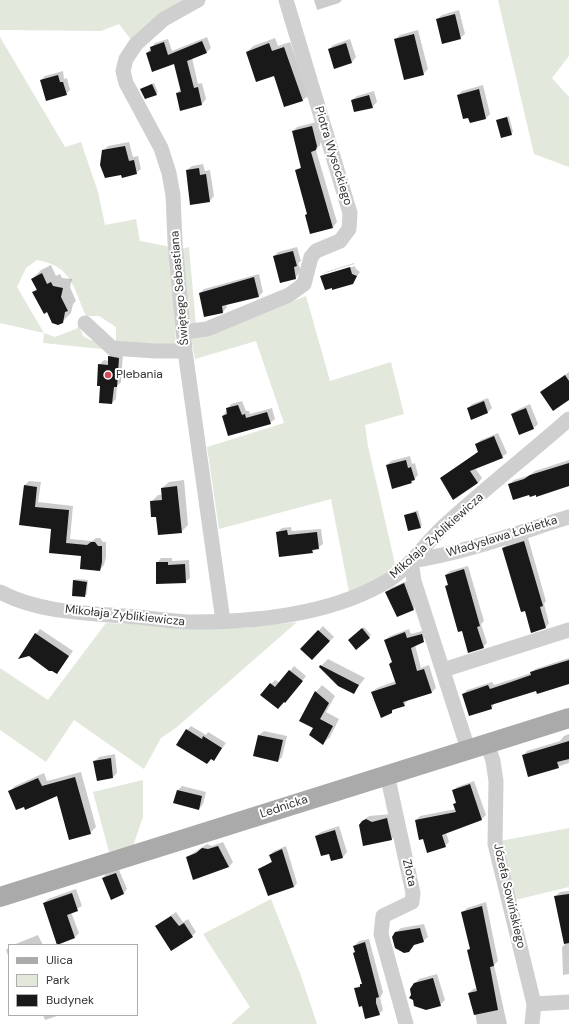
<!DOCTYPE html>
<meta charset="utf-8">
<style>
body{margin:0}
#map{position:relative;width:569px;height:1024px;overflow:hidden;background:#fff;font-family:"DM Sans",sans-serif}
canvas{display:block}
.legend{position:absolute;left:8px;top:944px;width:130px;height:72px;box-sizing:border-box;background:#fff;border:1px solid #adadad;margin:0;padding:5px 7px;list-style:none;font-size:12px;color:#323232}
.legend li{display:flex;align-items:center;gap:8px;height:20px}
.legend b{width:20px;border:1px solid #adadad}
</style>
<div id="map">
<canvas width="569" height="1024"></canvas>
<ul class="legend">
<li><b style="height:5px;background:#aaa"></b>Ulica</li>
<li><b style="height:11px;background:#e2e8dc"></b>Park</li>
<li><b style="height:11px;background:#191919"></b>Budynek</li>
</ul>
</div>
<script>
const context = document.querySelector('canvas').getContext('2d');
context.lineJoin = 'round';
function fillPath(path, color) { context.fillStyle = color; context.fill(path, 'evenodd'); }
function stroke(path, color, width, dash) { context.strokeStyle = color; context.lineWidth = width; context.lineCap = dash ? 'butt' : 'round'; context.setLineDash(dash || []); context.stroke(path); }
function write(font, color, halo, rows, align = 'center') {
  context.font = font + ' "DM Sans",sans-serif'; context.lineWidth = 4; context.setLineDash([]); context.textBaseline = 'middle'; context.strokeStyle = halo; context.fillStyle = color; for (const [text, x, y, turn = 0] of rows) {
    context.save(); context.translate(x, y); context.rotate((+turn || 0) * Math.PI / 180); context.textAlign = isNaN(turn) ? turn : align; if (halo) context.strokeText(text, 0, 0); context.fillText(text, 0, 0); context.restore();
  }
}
const green = new Path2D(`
 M0 0H184L132 41 119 24 101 31 0 30Z
 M498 0H569V56L552 78 569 97V167L534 154Z
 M0 37 65 147 81 142 98 192 105 225 136 219 140 241 171 247 176 345 113 344 116 340V327L99 316H86C73 287 72 266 37 260L26 268 17 287 44 333 55 337 76 329 79 326 83 336 90 340 103 342 102 349 43 343 44 333 0 323Z
 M189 247 196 326 189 327 182 249Z
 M306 296 330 381 391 362 404 414 365 425 368 446 395 564 381 579 349 592 331 499 219 529 207 447 284 423 256 341 195 359 191 338 219 331Z
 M297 622 177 727 161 738 144 769 74 720 46 762 0 730V668L48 700 106 623 242 628Z
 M143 780V817L133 846 109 852 93 792Z
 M569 828V887L515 900 500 841Z
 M271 899 300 973 317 1024H231L250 1007 203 934Z`);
const shadow = new Path2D(`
 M314 0H342L339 3 317 10Z
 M459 10 465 34 460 38 437 19 442 15Z
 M418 30 428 69 423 74 395 39 400 35Z
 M207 37 211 48 207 52 192 58 198 84 202 83 206 99 202 104 181 110 177 93 181 89 175 63 147 53 155 43 168 39 172 51Z
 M275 38 278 46 290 42 309 95 303 100 285 106 275 74 247 52 253 46Z
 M350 39 356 57 352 62 335 67 329 49 333 45Z
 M63 71 64 79 67 78 70 90 66 94 41 80 45 76Z
 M154 83 158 92 156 94 141 89Z
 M483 85 490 114 486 118 470 122 458 95 462 91Z
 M374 91 377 102 372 107 352 100 357 96Z
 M509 116 513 132 511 134 497 120Z
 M316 122 321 141 320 145 316 150 337 222 333 227 311 233 308 213 296 171 302 166 293 131 297 127Z
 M129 142 133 157 138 156 141 169 136 173 103 151 108 146Z
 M203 164 205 171 210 170 214 196 210 201 187 170 192 166Z
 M297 247 301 261 298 263 301 271 295 278 274 256 278 252Z
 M354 263 356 269 360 272 352 283 322 276 326 272ZM354 264 355 266 325 275V273Z
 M51 265 56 276 60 274 62 278 72 279 70 287 76 301 73 304 71 313 62 322 48 311 34 292 37 288 32 279 41 270Z
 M259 274 263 292 259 296 226 304 227 307 223 312 200 293 204 289Z
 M113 352 123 353 121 382 117 386 116 399 112 403 101 385 99 365 104 360 109 361V356Z
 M569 372V399L541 392 546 388Z
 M488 398 492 408 488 412 472 418 468 408 472 404Z
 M242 401 246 411H249L250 414 272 408 275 419 270 423 223 416 231 404Z
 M530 404 538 424 534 428 520 434 512 414 517 410Z
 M498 433 507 453 502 457 475 468 482 478 478 483 441 478 479 451 476 444 481 440Z
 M410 456 412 464 415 463 418 475 412 482 387 465 391 461Z
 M569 460V486L537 494 509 485 514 480 530 475 535 471Z
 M184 480 188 525 181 532 157 516 151 502 158 495H163L162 488 169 482Z
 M29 481 41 482 38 502 73 506 70 539 92 541 96 538H100L103 542H106V557L104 565 100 570 82 555 50 552 52 528 20 524 25 485Z
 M418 510 422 525 420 527 405 515Z
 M291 527 292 531 321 529 323 544 312 552 277 532 282 528Z
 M528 538 546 601 544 604 549 623 546 627 526 610 503 548 507 544Z
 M161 558H172V561L189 560 190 578 185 582 157 563Z
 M468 566 484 621 481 624 487 643 483 647 462 630 446 587 448 584 446 575 450 571Z
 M76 579 88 580 87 594 85 596 74 581Z
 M409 580 418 604 413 609 387 592 391 588Z
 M323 626 334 637 312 659 301 649Z
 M364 627 371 635 356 649 349 640Z
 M40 629 73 651 57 673 36 634Z
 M409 629 411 634 426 630 428 636 415 645 421 668 429 665 436 688 432 692 408 700 404 705 396 708 391 712 372 692 377 688 396 681 390 664 393 661 385 640 390 636Z
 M569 658V683L536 690 495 702 492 708 470 715 463 694 467 690 492 682 494 685 513 679 531 673 535 669Z
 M328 659 365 678 353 693 320 667Z
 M294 666 306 676 289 697 271 684 275 680 280 683Z
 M322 685 335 696 326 712 339 719 330 737 323 743 314 728 316 692Z
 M191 726 206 735 208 732 226 743 214 760 187 730Z
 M264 731 287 736 282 757 278 761 259 735Z
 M569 734V763L529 776 523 756 527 751 560 741 564 736Z
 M115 754 117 773 113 777 94 762 99 757Z
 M81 772 96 827 90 833 58 794 24 806 9 792 15 786 44 773 47 781Z
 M474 781 486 815 482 819 446 832 449 842 445 846 424 838 416 820 420 816 456 809 454 804 457 802 453 791 457 787Z
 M182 786 206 792 203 804 199 809 178 790Z
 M392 814 396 835 392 839 364 820 369 816Z
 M339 826 347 852 343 857 332 860 330 853 316 836 321 832Z
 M223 842 233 862 229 867 193 878 187 857 207 844 212 846Z
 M286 846 297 883 294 887 259 870 272 861 270 855 274 851Z
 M119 870 127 889 124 893 111 898 103 878 106 874Z
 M76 889 82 906 71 912 79 933 75 937 44 903 48 899Z
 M569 891V923L555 897 560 892Z
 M486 902 498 961 494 965 507 1024H477L474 1006H471L469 993 473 989 477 988 469 950 471 948 463 912 467 908Z
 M176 912 183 922 188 919 196 932 192 936 156 926Z
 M424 924 428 937 423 941 415 943 409 951 396 932 401 928Z
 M38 935 43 945H13Z
 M369 939 383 992 380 998 383 1010 379 1014 363 1005 355 989 363 983 354 946 359 941Z
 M567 942H569V974L563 975 562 947Z
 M9 947V958L6 950Z
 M437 974 445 1000 440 1005 414 984 419 979Z
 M43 1015H60L45 1020Z`);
const building = new Path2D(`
 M455 14 461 39 442 44 436 19Z
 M414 34 424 75 404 80 394 39Z
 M202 41 207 53 187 61 194 88 198 87 202 105 180 111 176 93 181 92 174 64 152 72 146 53 151 51 150 47 164 42 168 55Z
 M269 43 272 51 284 47 303 101 284 107 274 76 256 82 246 52Z
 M346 43 352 63 334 69 328 49Z
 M58 75 60 82H63L67 95 46 101 40 80Z
 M152 84 157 95 145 99 140 89Z
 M479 89 486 119 470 123 468 118 463 119 457 95Z
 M369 95 373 108 354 112 351 100Z
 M507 117 512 135 501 138 496 120Z
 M312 126 317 146 316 150 311 152 333 228 310 234 305 215 307 214 295 170 301 168 292 131Z
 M125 146 129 161 134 160 137 174 122 178 121 175 105 178 100 165 102 150Z
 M199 168 200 175 206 174 210 202 190 205 186 170Z
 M293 251 297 266 294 267 296 279 280 283 273 256Z
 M350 267 352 274 357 276 353 284 332 290V288L325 290 320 276Z
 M42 273 47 284 51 282 53 286 63 288 61 297 68 311 65 312 63 323 58 325 52 323 47 312 44 314 32 292 37 290 31 279Z
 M254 277 259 297 222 306 223 313 204 317 199 293Z
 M108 356 119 358 117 387H114L112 404 99 403 100 386H97L98 364 108 365Z
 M565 375 569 381V400L553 411 540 392Z
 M484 401 488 413 471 420 467 408Z
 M238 405 242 415 245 414 246 418 267 412 271 424 228 436 222 416 227 414 226 408Z
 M526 408 534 429 519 435 511 414Z
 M494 436 503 458 470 471 478 483 453 500 440 478 478 452 475 444Z
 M406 460 408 468 411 467 415 480 411 481 412 483 392 489 386 465Z
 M569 463V486L536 497V495L530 497 529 495 513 500 508 484 524 479 530 475Z
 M24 485 37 487 35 507 69 510 66 543 87 545 91 542H95L98 546H102V562L100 571 80 569 81 556 49 553 51 529 19 525Z
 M177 486 182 533 158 535 156 517H151L150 501 162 500 161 488Z
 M416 512 421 528 408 531 404 515Z
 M287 530 288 535 317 532 319 549 312 550 313 553 279 557 276 532Z
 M524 541 543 606 540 607 546 628 531 633 525 611 521 612 502 548Z
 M156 562H168V565L185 564 186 583 156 584Z
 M464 569 480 626 477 627 484 648 468 653 462 631 458 632 445 586 448 585 445 575Z
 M73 580 87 582 85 597 72 596Z
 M404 583 414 610 397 617 385 592Z
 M362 628 370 638 356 650 348 640Z
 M318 630 330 641 312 660 300 649Z
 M405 632 407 638 422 634 424 642 411 648 417 671 424 669 432 693 403 702 405 706 392 710V713L381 718 371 692 396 684 389 664 392 662 384 640Z
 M35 633 69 656 57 674 52 671H49L29 656 18 659Z
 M569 660V684L537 694 536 691 491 705 492 709 469 716 462 694 488 685 490 689 508 683 531 675 530 672Z
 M320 665 359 685 354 694 338 686 319 667Z
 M289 670 303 681 285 703 284 702 278 709 260 695 270 683 275 687Z
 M315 691 329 703 320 719 333 726 323 745 309 735 313 728 299 721Z
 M186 729 202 739 203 736 222 748 214 761 211 759 207 764 176 745Z
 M258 735 283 740 278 762 253 756Z
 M569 741V759L557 762 559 768 528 777 522 755Z
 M111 758 113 778 97 781 93 761Z
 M75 777 91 834 69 840 57 796 25 810 24 807 16 810 8 791 38 778 42 786Z
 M470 784 482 820 442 835 446 847 427 853 423 839 419 840 415 820 456 812 453 804 456 803 452 790Z
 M177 790 202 796 199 810 173 803Z
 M387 818 392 840 363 846 359 825 362 821 366 819 372 822Z
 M335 830 343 858 331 861 329 854 321 856 315 836Z
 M218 846 229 867 193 880 186 857 196 853 202 848 208 849Z
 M282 849 294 887 268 896 258 869 272 862 269 855Z
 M116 873 124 894 111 900 102 878Z
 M72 893 78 911 67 915 75 938 57 945 43 903Z
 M569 894V943L564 944 554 896Z
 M482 906 494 966 490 967 498 1010 474 1015 468 993 477 991 467 950 470 949 461 912Z
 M171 916 179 926 184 923 193 937 171 951 155 926Z
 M420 928 424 942 414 945 409 952 404 953 395 948 392 937 395 932Z
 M365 942 379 997 376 998V1003L380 1015 365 1019 362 1006 359 1007 354 988 360 987V984H362L353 953 355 952 353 946Z
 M433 978 441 1006 426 1010 414 1006 413 1000 409 998 411 995 410 989 414 983Z`);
const minor = new Path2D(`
 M198 0 164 19 136 44 126 59 123 71 126 83 161 148 169 173 173 195 175 242 185 351 223 621
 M85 323 112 348 155 351H185
 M183 332 207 329 289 295 304 284 311 257 316 251 340 241 349 229 350 213 286 0
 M411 561 414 581 468 749
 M411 561C465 553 517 533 569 517
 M0 592C42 614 91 613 138 617 156 619 175 622 193 622 256 622 334 614 389 580 410 567 424 545 442 528 483 490 527 456 569 419
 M443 670 569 630
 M487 743 493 761 496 781 495 844 534 1004 532 1024
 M387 774 413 893 412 902 383 916 381 934 406 1024
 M534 1004 569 1002`);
const major = new Path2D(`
 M0 897 569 718`);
const markers = [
 [108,375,4,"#d34a57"]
];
const streetNames = [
 ["Piotra Wysockiego",333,156,73],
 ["Świętego Sebastiana",180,288,-95],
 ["Mikołaja Zyblikiewicza",437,536,-42],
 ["Władysława Łokietka",502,537,-17],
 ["Mikołaja Zyblikiewicza",125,616,6],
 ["Lednicka",284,807,-18],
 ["Złota",409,873,77],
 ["Józefa Sowińskiego",509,896,77]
];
const poiNames = [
 ["Plebania",116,375]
];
fillPath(green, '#e2e8dc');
fillPath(shadow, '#0003');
fillPath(building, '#191919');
stroke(minor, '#cfcfcf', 15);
stroke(major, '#aaa', 20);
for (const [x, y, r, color] of markers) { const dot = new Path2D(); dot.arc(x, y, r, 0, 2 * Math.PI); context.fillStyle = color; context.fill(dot); stroke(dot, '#fff', 1.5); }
write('12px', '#323232', '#fff', streetNames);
write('12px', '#323232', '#fff', poiNames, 'left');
</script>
